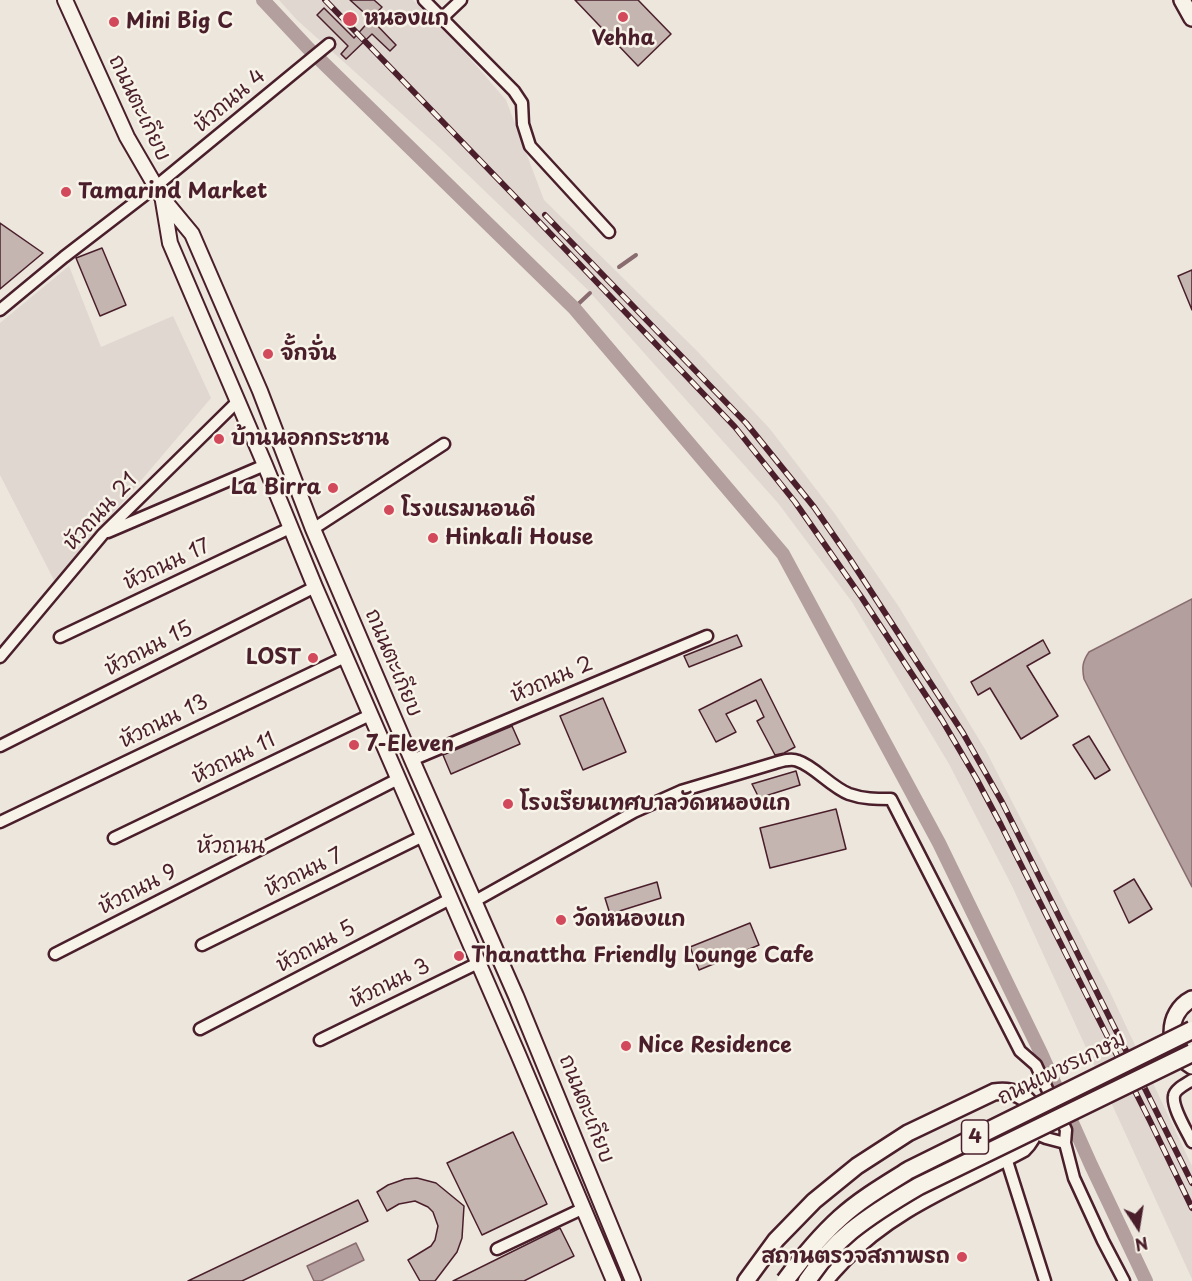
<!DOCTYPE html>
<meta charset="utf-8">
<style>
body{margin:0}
#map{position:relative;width:1192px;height:1281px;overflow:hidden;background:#ece6dd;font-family:"Playpen Sans",sans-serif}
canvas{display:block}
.north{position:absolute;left:1108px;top:1197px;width:60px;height:60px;-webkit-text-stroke:4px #f7f3e8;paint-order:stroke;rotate:168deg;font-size:16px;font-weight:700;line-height:24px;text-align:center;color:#4a1f2b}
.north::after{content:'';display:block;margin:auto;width:21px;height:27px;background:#4a1f2b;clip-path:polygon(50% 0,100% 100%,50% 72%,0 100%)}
</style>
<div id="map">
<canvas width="1192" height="1281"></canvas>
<div class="north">N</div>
</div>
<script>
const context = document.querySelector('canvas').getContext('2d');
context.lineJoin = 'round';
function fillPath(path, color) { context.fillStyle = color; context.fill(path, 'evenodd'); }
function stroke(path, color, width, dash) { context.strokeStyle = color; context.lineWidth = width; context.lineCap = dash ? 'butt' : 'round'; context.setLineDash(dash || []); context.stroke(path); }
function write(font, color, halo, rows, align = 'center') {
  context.font = font + ' "Playpen Sans","Playpen Sans Thai",sans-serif'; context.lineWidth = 5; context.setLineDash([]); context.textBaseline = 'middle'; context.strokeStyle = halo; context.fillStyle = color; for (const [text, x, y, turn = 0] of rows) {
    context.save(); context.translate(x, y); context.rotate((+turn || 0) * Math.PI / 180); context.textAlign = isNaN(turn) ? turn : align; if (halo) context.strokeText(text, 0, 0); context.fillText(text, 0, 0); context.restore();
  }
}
const built = new Path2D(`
 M279 0H413L467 55 506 100 544 200 697 351 770 429 835 514 899 607 986 751 1109 990 1192 1166V1279L1012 886 949 764 852 602 778 503 588 290 441 149 297 20Z
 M69 266 101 347 173 316 211 398 55 582 0 475V323Z`);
const water = new Path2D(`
 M1192 599V887L1084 679C1082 668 1082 662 1089 652Z
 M356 1243 364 1260 321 1281H314L307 1266Z`);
const stream = new Path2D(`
 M619 267 636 255
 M574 308 590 293`);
const canal = new Path2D(`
 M263 0 308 48 574 308 783 554 939 843 1041 1053 1091 1165 1146 1281`);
const building = new Path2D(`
 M350 0H374L382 7 371 19Z
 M575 0H638L671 34 638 66Z
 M324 8 354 38 371 19 396 45 390 51 372 34 346 59 341 54 348 46 317 15Z
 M0 223 43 253 0 289Z
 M102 248 126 305 100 316 76 258Z
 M1192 270V310L1178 276Z
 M737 635 742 646 689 667 684 656Z
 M1043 640 1050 653 1027 666 1058 716 1021 739 990 688 978 695 971 682Z
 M761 679 795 747 784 753 775 755 757 721 764 717 756 700 726 714 736 732 716 742 699 710Z
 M603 698 626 752 583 770 560 716Z
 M512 726 520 744 451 774 443 755Z
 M1089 736 1110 770 1095 779 1073 745Z
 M796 771 800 785 759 798 752 784Z
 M836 809 846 849 770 868 760 828Z
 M1134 879 1152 909 1129 923 1114 891Z
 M657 882 661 898 610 914 605 898Z
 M750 923 759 945 699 970 690 947Z
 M513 1132 547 1204 482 1235 447 1163Z
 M417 1178 436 1183 464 1206 462 1238 457 1252 435 1281H420L408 1260 431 1246 435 1240 438 1226 433 1212 428 1207 415 1201 399 1204 387 1211 377 1192 388 1185 405 1179Z
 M358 1200 368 1221 242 1281H188Z
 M560 1228 574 1256 524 1281H453Z`);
const minor = new Path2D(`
 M424 0 514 91 522 103 523 124 530 146 609 232
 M442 18 461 0
 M0 310 64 257 155 187 329 44
 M313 529 444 444
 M108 532 265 465
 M60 637 290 528
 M0 657 103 534 238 401
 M0 746 315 587
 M412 760 707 636
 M0 822 345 657
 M114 838 370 715
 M475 901 634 812 681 791 775 763C782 761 791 758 798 761 814 766 831 787 849 794 863 799 876 799 891 799L1020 1051 1036 1065 1066 1130 1065 1143 1074 1178 1103 1241 1124 1281
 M202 945 423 836
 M55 954 398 779
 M200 1029 450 899
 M320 1040 478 963
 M1192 1080C1186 1084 1175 1089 1174 1096 1172 1108 1187 1131 1192 1142
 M1034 1133 1046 1138 1065 1143
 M1006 1158 1045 1281
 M497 1249 584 1208`);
const tertiary = new Path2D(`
 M65 0 127 137 163 199 192 234 260 391 313 529 412 760 516 996 633 1281
 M163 201 170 243 265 465 315 587 518 1054 614 1281`);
const secondary = new Path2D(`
 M1182 0 1192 18
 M1192 999C1165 1013 1166 1051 1192 1066
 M746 1281 776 1240 814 1201 857 1166 908 1133 994 1092C1032 1086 1050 1122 1023 1149 960 1183 893 1207 843 1260 837 1267 830 1273 825 1281`);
const rail = new Path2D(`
 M325 0 524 206 735 427 795 502 862 598 942 720 976 778 1001 825 1150 1121 1192 1208
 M545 215 746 423 814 507 850 559 963 733 1002 802 1192 1183`);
const primaryBridge = new Path2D(`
 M785 1281C802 1258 819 1237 840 1218 861 1199 885 1185 909 1170L1192 1030
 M807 1281C819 1263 834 1245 851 1231 872 1214 895 1200 919 1186L1192 1053`);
const markers = [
 [623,17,6,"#d1495b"],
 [350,19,8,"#d1495b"],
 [114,22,6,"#d1495b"],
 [66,192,6,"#d1495b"],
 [268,354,6,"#d1495b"],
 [219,439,6,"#d1495b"],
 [333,488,6,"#d1495b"],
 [389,510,6,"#d1495b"],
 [433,538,6,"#d1495b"],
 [313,658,6,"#d1495b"],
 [354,745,6,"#d1495b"],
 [508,804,6,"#d1495b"],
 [561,920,6,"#d1495b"],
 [459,956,6,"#d1495b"],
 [626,1046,6,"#d1495b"],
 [962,1257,6,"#d1495b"]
];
const shields = [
 [975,1137,27]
];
const shieldNames = [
 ["4",975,1137]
];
const poiNames = [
 ["หนองแก",364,19],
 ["Mini Big C",126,22],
 ["Vehha",623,39,"center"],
 ["Tamarind Market",78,192],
 ["จั้กจั่น",280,354],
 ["บ้านนอกกระชาน",231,439],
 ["La Birra",321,488,"right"],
 ["โรงแรมนอนดี",401,510],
 ["Hinkali House",445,538],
 ["LOST",301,658,"right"],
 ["7-Eleven",366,745],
 ["โรงเรียนเทศบาลวัดหนองแก",520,804],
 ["วัดหนองแก",573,920],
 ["Thanattha Friendly Lounge Cafe",471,956],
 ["Nice Residence",638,1046],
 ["สถานตรวจสภาพรถ",950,1257,"right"]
];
const streetNames = [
 ["หัวถนน 4",230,101,-40],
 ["ถนนตะเกียบ",139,108,64],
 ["หัวถนน 21",101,512,-47],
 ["หัวถนน 17",167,565,-25],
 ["หัวถนน 15",149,649,-27],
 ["ถนนตะเกียบ",393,663,67],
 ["หัวถนน 2",552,680,-23],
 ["หัวถนน 13",164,722,-26],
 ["หัวถนน 11",234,759,-26],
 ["หัวถนน 7",304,873,-26],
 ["หัวถนน 9",138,890,-27],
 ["หัวถนน 5",316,947,-28],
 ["หัวถนน 3",390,984,-26],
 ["ถนนเพชรเกษม",1062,1069,-26],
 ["ถนนตะเกียบ",586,1109,68]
];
const neighbourhoodNames = [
 ["หัวถนน",231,847]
];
fillPath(built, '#e0d7d0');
fillPath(water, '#b39f9d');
stroke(water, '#896c6f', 1.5);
stroke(stream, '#896c6f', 4);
stroke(canal, '#b39f9d', 14);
fillPath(building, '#c4b5b0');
stroke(building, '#4a1f2b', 1.5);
stroke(minor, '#4a1f2b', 15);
stroke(tertiary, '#4a1f2b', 18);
stroke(secondary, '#4a1f2b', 20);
stroke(minor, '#f7f3e8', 10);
stroke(tertiary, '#f7f3e8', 14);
stroke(secondary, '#f7f3e8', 15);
stroke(rail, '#4a1f2b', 6);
stroke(rail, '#f7f3e8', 4, [11]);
stroke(primaryBridge, '#4a1f2b', 21, []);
stroke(primaryBridge, '#f7f3e8', 16);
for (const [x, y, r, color] of markers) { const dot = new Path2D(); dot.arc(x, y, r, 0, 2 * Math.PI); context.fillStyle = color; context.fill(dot); stroke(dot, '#f7f3e8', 2); }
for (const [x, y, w] of shields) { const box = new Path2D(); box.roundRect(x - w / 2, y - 17, w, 34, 4.5); context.fillStyle = '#f7f3e8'; context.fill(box); stroke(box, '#4a1f2b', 1.5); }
write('bold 20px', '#4a1f2b', null, shieldNames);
write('bold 21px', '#4a1f2b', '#f7f3e8', poiNames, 'left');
write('21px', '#4a1f2b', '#f7f3e8', streetNames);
write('22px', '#4a1f2b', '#f7f3e8', neighbourhoodNames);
</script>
